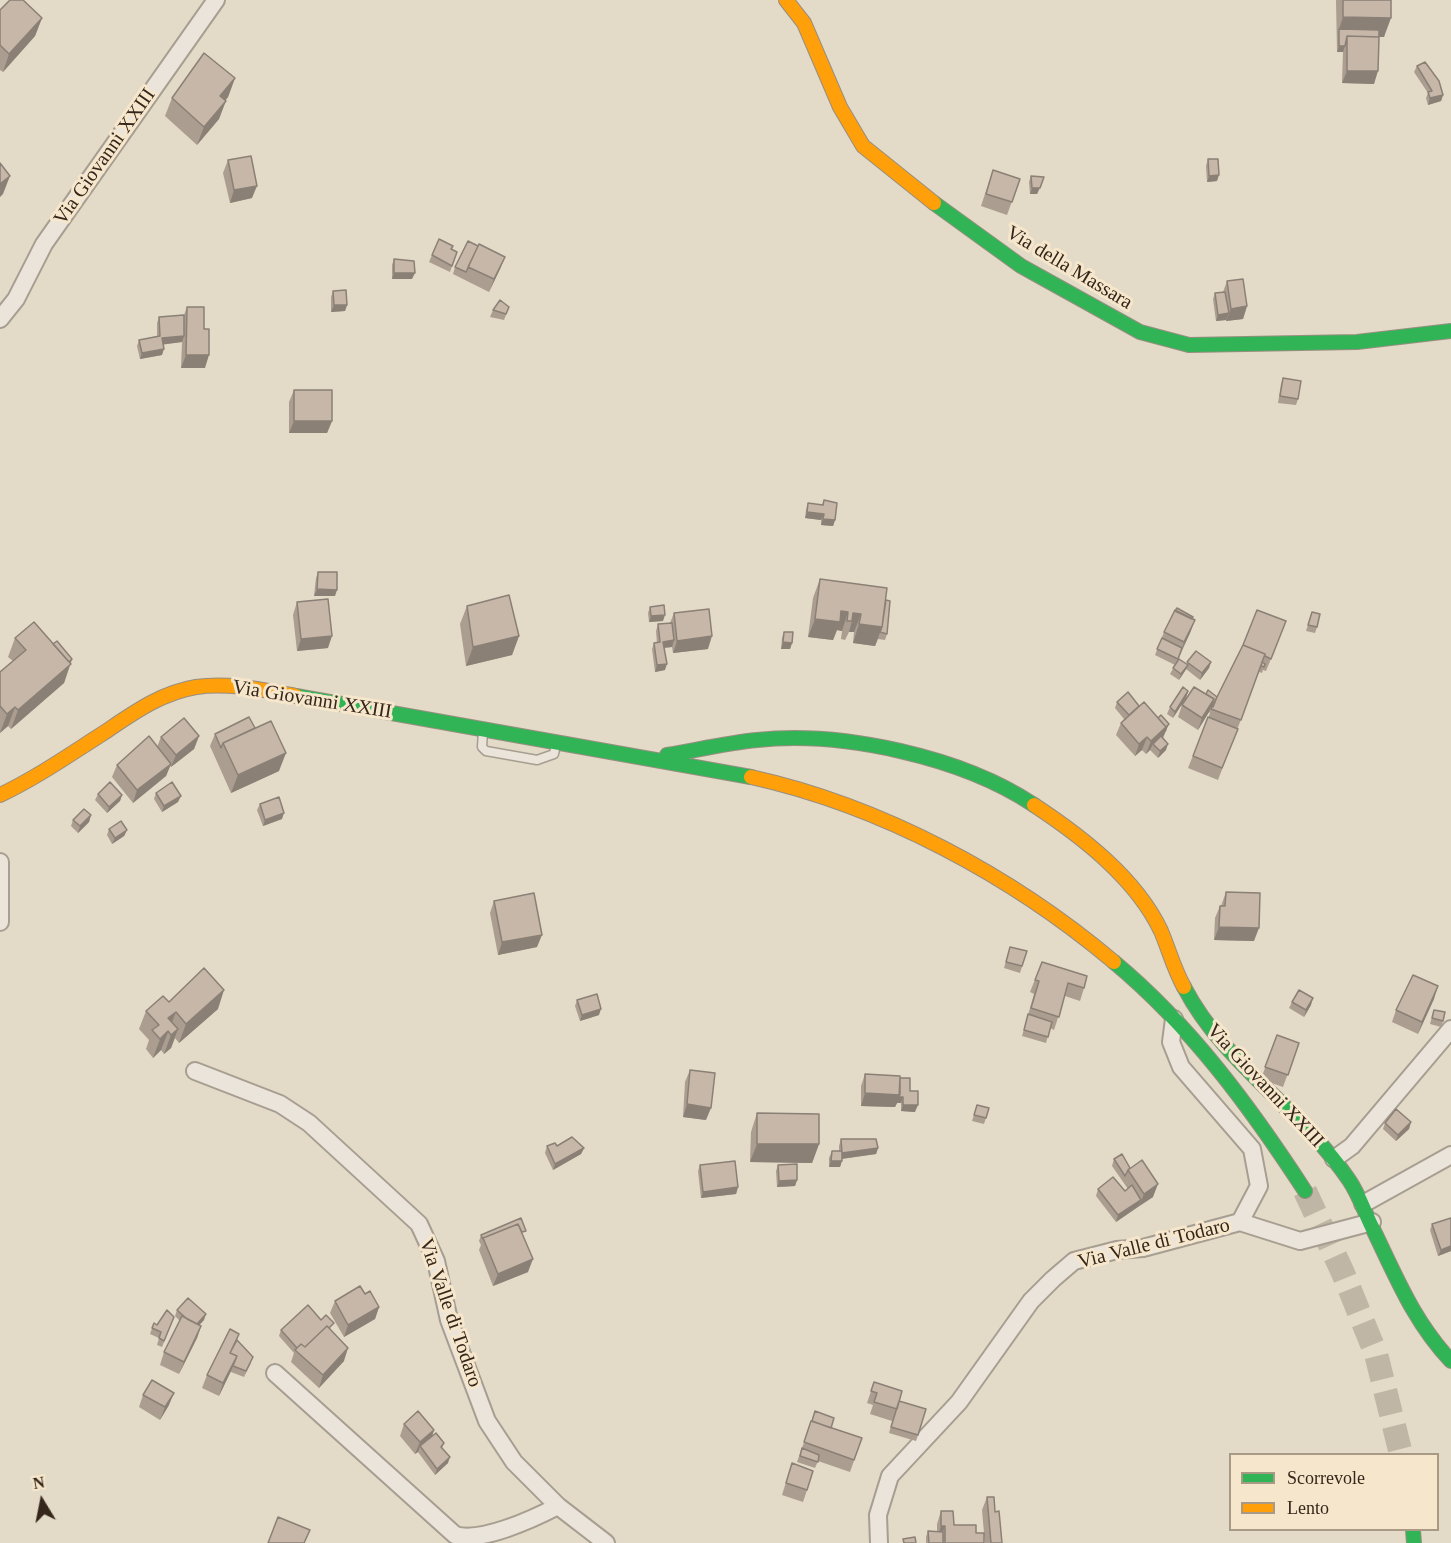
<!DOCTYPE html>
<style>
body{margin:0}
#map{position:relative;width:1451px;height:1543px;overflow:hidden;background:#e3dac7;font-family:Georgia,serif}
canvas{display:block}
.legend{position:absolute;left:1229px;top:1453px;width:210px;height:78px;box-sizing:border-box;background:#f6e7cc;border:2px solid #a99a85;margin:0;padding:8px 10px;list-style:none;font-size:18px;color:#35261b}
.legend li{display:flex;align-items:center;gap:12px;height:30px}
.legend b{width:30px;border:2px solid #a99a85}
.north{position:absolute;left:12px;top:1471px;width:60px;height:60px;-webkit-text-stroke:4px #f6e7cc;paint-order:stroke;rotate:350deg;font-size:16px;font-weight:700;line-height:24px;text-align:center;color:#35261b}
.north::after{content:'';display:block;margin:auto;width:21px;height:27px;background:#35261b;clip-path:polygon(50% 0,100% 100%,50% 72%,0 100%)}
</style>
<div id="map">
<canvas width="1451" height="1543"></canvas>
<ul class="legend">
<li><b style="height:8px;background:#30b455"></b>Scorrevole</li>
<li><b style="height:8px;background:#ff9f0a"></b>Lento</li>
</ul>
<div class="north">N</div>
</div>
<script>
const context = document.querySelector('canvas').getContext('2d');
context.lineJoin = 'round';
function stroke(path, color, width, dash) { context.strokeStyle = color; context.lineWidth = width; context.lineCap = dash ? 'butt' : 'round'; context.setLineDash(dash || []); context.stroke(path); }
function fillPath(path, color) { context.fillStyle = color; context.fill(path, 'evenodd'); }
function write(font, color, halo, rows, align = 'center') {
  context.font = font + ' Georgia,serif'; context.lineWidth = 6; context.setLineDash([]); context.textBaseline = 'middle'; context.strokeStyle = halo; context.fillStyle = color; for (const [text, x, y, turn = 0] of rows) {
    context.save(); context.translate(x, y); context.rotate((+turn || 0) * Math.PI / 180); context.textAlign = isNaN(turn) ? turn : align; if (halo) context.strokeText(text, 0, 0); context.fillText(text, 0, 0); context.restore();
  }
}
const secondaryTunnel = new Path2D(`
 M1305 1191 1343 1273 1376 1354 1401 1454`);
const lane = new Path2D(`
 M483 731 482 747 486 751 537 760 554 754 556 744`);
const street = new Path2D(`
 M0 319 16 299 44 244 216 0
 M0 862V922
 M195 1071 280 1104 309 1123 419 1224 436 1261 449 1320 487 1421 514 1462 558 1506
 M1334 1159 1352 1146 1451 1029
 M1363 1204 1451 1155
 M1240 1222 1300 1241 1372 1222
 M275 1373 455 1535C481 1543 533 1519 558 1506L606 1543
 M879 1543 878 1515 890 1476 959 1402 1031 1301 1053 1279 1074 1261 1117 1250 1143 1248 1240 1222 1259 1186 1252 1149 1181 1067 1171 1042 1174 1019`);
const fast = new Path2D(`
 M934 203 1021 266 1140 332 1189 345 1357 342 1451 331
 M296 696 751 777
 M667 755C697 750 727 743 757 740 843 731 962 757 1034 805
 M1114 962C1191 1026 1251 1108 1305 1191
 M1184 987C1224 1064 1301 1109 1349 1180 1358 1193 1364 1210 1371 1225 1395 1274 1413 1321 1451 1361
 M1413 1530 1414 1543`);
const slow = new Path2D(`
 M786 0 804 23 840 107 863 146 934 203
 M751 777C882 806 1012 876 1114 962
 M0 795C36 778 69 755 102 734 132 714 160 693 196 687 229 682 263 690 296 696
 M1034 805C1081 836 1136 878 1161 931 1169 950 1174 969 1184 987`);
const wall = new Path2D(`
 M1336 0H1391L1384 37H1379L1374 84 1342 83 1343 52H1337Z
 M0 10 42 18 35 36 3 72 0 70Z
 M1417 66 1443 95 1441 101 1428 105 1426 98 1428 93 1414 72Z
 M235 78 228 97 225 101 219 119 197 145 165 116 172 98Z
 M1208 159 1217 181 1207 182 1206 166Z
 M228 160 252 198 230 203 223 173Z
 M993 170 1020 179 1007 215 981 206Z
 M1031 176 1042 184 1037 194H1030L1029 182Z
 M478 246 505 257 500 269 489 292 453 274 455 267Z
 M451 249 457 252 450 272 429 262 432 255Z
 M394 259 412 279H392V265Z
 M1227 281 1247 306 1243 319 1226 321V320L1216 321 1213 299 1215 293 1223 292Z
 M333 291 347 305 345 311 331 312V297Z
 M187 307 204 329 205 368H181L182 342 163 344 162 355 140 359 137 346 139 340 157 336V323L159 317 184 315Z
 M509 307 504 320 490 317 493 310Z
 M1283 378 1298 399 1296 405 1278 403 1281 384Z
 M294 390 332 421 327 433H289V402Z
 M824 500 835 520 833 526 821 525V520L805 518 806 510 808 503 822 505Z
 M318 572 335 596H314L316 578Z
 M820 579 886 600 887 634 885 640 878 639 875 646 853 643 854 632H849L845 640 841 639 842 631 837 630 833 640 808 637 813 598Z
 M297 602 328 648 297 651 293 615Z
 M467 606 519 636 512 655 466 666 460 624Z
 M650 607 663 621 649 622 648 613Z
 M1312 612 1317 627 1315 633 1306 631Z
 M674 613 708 649 673 653 672 647 664 648 665 670 655 672 652 649 654 643H657L656 631 658 624 670 623Z
 M1192 619 1195 620 1190 633 1177 662 1187 664V662H1211L1209 668 1200 680 1186 669 1179 680 1170 674 1175 665 1155 655 1164 632Z
 M784 632 792 643 790 649H781L782 638Z
 M1281 634 1266 671 1263 670 1262 673 1259 672 1218 780 1188 768 1210 713 1209 712 1198 730 1178 717 1182 705 1206 694 1217 697Z
 M15 638 53 644 72 659 64 683 11 729 8 726 0 733V672L13 661 8 657Z
 M1188 691 1186 698 1173 718 1167 714 1170 707Z
 M1117 702 1139 706 1167 730 1164 733 1163 737 1166 750 1158 758 1150 750 1146 754 1142 750 1135 756 1116 735 1121 723 1124 719 1115 708Z
 M255 728 279 771 231 793 210 746 215 734Z
 M199 736 194 749 171 767 170 766 166 776 133 803 112 777 117 765 157 747 161 737Z
 M156 793 178 802 162 812 154 799Z
 M98 794 122 795 120 801 107 813 95 800Z
 M260 804 282 819 263 826 257 810Z
 M91 815 89 822 78 833 71 826 73 820Z
 M109 829 127 830 124 836 112 844 107 835Z
 M1226 892 1254 941 1214 940 1215 918 1220 906H1221Z
 M494 901 537 947 498 955 490 913Z
 M1010 947 1027 951 1020 973 1004 968Z
 M1042 962 1084 988 1080 1001 1065 996 1054 1030 1050 1028 1046 1043 1022 1036 1034 994 1030 992Z
 M1434 999 1418 1034 1392 1022 1396 1010Z
 M577 1000 599 1015 580 1021 575 1006Z
 M169 1002 218 1009 179 1043 175 1038 171 1048 164 1054 161 1050 153 1058 146 1049 149 1040 139 1029 146 1011Z
 M1292 1002 1311 1005 1304 1017 1289 1008Z
 M1434 1010 1443 1021 1441 1027 1430 1024Z
 M1277 1035 1299 1043 1283 1087 1261 1079Z
 M690 1070 706 1120 683 1117 685 1082Z
 M865 1074 900 1078 910 1091 915 1112 901 1111V1103H897L895 1107 861 1106V1086Z
 M977 1105 989 1108 984 1124 972 1121Z
 M757 1113 819 1144 812 1163 750 1162 751 1132Z
 M1411 1122 1409 1129 1396 1141 1383 1129 1385 1123Z
 M841 1139 878 1148 876 1154 842 1159 840 1167H829V1158L832 1151H839V1146Z
 M547 1146H557L584 1148 581 1154 553 1170 545 1153Z
 M1114 1159 1130 1168 1153 1197 1116 1222 1096 1196 1098 1189 1125 1191 1128 1189 1112 1166Z
 M700 1165 738 1187 736 1194 701 1198 698 1171Z
 M778 1165 797 1180 795 1186 777 1187 776 1171Z
 M1432 1224 1451 1251 1438 1256 1430 1230Z
 M481 1235 524 1237 528 1272 493 1286 479 1250 481 1245 479 1241Z
 M365 1294 379 1307 375 1319 344 1337 330 1313 335 1301Z
 M177 1310 204 1320 199 1325 201 1326 197 1338 179 1374 160 1365 164 1352 180 1321 175 1316Z
 M174 1317 162 1347 157 1345 159 1338 150 1334 154 1323 157 1325Z
 M321 1320 331 1329V1330L344 1361 319 1388 291 1362 294 1353 279 1336 281 1330Z
 M239 1334 237 1340 251 1363 244 1377 231 1372V1371L219 1396 202 1388 207 1375Z
 M874 1382 899 1401 918 1435 916 1441 889 1433 893 1419 892 1421 870 1414 873 1405 867 1403Z
 M143 1395 169 1405 160 1420 139 1407Z
 M815 1411 831 1428 862 1438 850 1472 818 1461 815 1468 797 1462Z
 M404 1424 434 1430 432 1436 444 1443 442 1448 448 1463 435 1475 418 1452 415 1454 400 1436Z
 M792 1463 807 1490 803 1502 782 1495Z
 M987 1497 995 1512 1002 1543H985L984 1535V1543H926V1537L928 1531 937 1532V1524L941 1511 954 1525 976 1533H984L982 1510Z`);
const shadedWall = new Path2D(`
 M1343 17 1391 18 1384 37 1339 36V29Z
 M42 18 35 36 3 72 9 54Z
 M1339 46H1345L1343 52H1337Z
 M1347 71H1378L1374 84 1342 83Z
 M235 78 228 97 214 115 220 96Z
 M1443 95 1441 101 1428 105 1430 98Z
 M226 101 219 119 197 145 204 127Z
 M1219 175 1217 181 1207 182 1209 176Z
 M10 176 3 194 0 197V184Z
 M1044 177 1037 194H1030L1032 188Z
 M257 186 252 198 230 203 234 190Z
 M505 257 500 269 489 292 494 279Z
 M394 273H415L412 279H392Z
 M334 305H347L345 311 331 312Z
 M1247 306 1243 319 1226 321 1231 309Z
 M1229 313 1226 320 1216 321 1218 315Z
 M184 336 182 342 160 345 162 338Z
 M164 349 162 355 140 359 142 353Z
 M186 355H209L205 368H181Z
 M294 421H332L327 433H289Z
 M807 512 824 514 821 520 805 518Z
 M823 519 835 520 833 526 821 525Z
 M317 589 337 590 335 596H314Z
 M841 611 848 612 842 631 837 630 833 640 808 637 815 619Z
 M853 613 861 614 854 632H849L852 621Z
 M665 615 663 621 649 622 651 616Z
 M1195 620 1190 633 1180 654 1184 642Z
 M859 624 882 627 875 646 853 643Z
 M332 636 328 648 297 651 301 639Z
 M519 636 512 655 466 666 473 647Z
 M712 636 708 649 673 653 677 641Z
 M674 640 672 647 661 648 663 642Z
 M783 642 792 643 790 649H781Z
 M72 659 64 683 11 729 18 710Z
 M1211 662 1209 668 1200 680 1202 673Z
 M667 664 665 670 655 672 657 665Z
 M1188 665 1185 671 1179 680 1181 674Z
 M1188 691 1186 698 1173 718 1175 712Z
 M1214 699 1209 712 1198 730 1202 718Z
 M15 707 8 726 0 733 7 714Z
 M1169 724 1162 740 1153 744 1150 750 1146 754 1151 741Z
 M199 736 194 749 171 767 176 755Z
 M1147 737 1142 750 1135 756 1139 744Z
 M1168 744 1166 750 1158 758 1160 751Z
 M286 753 279 771 231 793 238 775Z
 M171 764 166 776 133 803 137 790Z
 M122 795 120 801 107 813 109 807Z
 M181 796 178 802 162 812 164 806Z
 M284 813 282 819 263 826 265 820Z
 M91 815 89 822 78 833 80 826Z
 M127 830 124 836 112 844 115 838Z
 M1219 927 1259 928 1254 941 1214 940Z
 M542 935 537 947 498 955 502 942Z
 M1438 986 1434 999 1418 1034 1422 1022Z
 M224 990 218 1009 179 1043 186 1024Z
 M1313 998 1311 1005 1304 1017 1306 1010Z
 M601 1009 599 1015 580 1021 582 1015Z
 M176 1012 161 1050 153 1058 168 1018Z
 M178 1029 171 1048 164 1054 171 1035Z
 M865 1093 900 1095 903 1097 901 1103H897L895 1107 861 1106Z
 M687 1104 711 1108 706 1120 683 1117Z
 M903 1105H918L915 1112 901 1111Z
 M1411 1122 1409 1129 1396 1141 1398 1135Z
 M757 1144H819L812 1163 750 1162Z
 M584 1148 581 1154 553 1170 555 1164Z
 M878 1148 876 1154 840 1159 842 1153Z
 M831 1161H842L840 1167H829Z
 M797 1180 795 1186 777 1187 779 1181Z
 M1158 1184 1153 1197 1139 1206 1144 1194Z
 M738 1187 736 1194 701 1198 703 1192Z
 M1141 1200 1139 1206 1116 1222 1118 1215Z
 M1451 1246V1251L1438 1256 1441 1250Z
 M533 1259 528 1272 493 1286 498 1274Z
 M379 1307 375 1319 344 1337 348 1325Z
 M206 1314 204 1320 193 1332 195 1326Z
 M201 1326 197 1338 179 1374 184 1362Z
 M348 1348 344 1361 319 1388 323 1375Z
 M237 1356 231 1371 219 1396 223 1383Z
 M174 1393 169 1405 160 1420 165 1407Z
 M434 1430 430 1443 420 1446 418 1452 415 1454 420 1442Z
 M450 1457 448 1463 435 1475 437 1469Z
 M941 1526H945L941 1538 937 1539Z`);
const building = new Path2D(`
 M10 0H23L42 18 9 54 0 45V10Z
 M1343 0H1391V18L1343 17Z
 M1339 29 1379 30V37L1347 36 1345 46H1339Z
 M1347 36 1379 37 1378 71H1347Z
 M204 53 235 78 220 96 226 101 204 127 172 98Z
 M1425 62 1439 81 1443 95 1430 98 1428 92 1432 91 1417 66Z
 M251 156 257 186 234 190 228 160Z
 M1208 159H1218L1219 175 1209 176Z
 M0 163 10 176 0 184Z
 M993 170 1020 179 1012 202 986 194Z
 M1031 176 1044 177 1040 188H1032Z
 M439 239 453 246 451 249 457 252 452 266 432 255Z
 M468 241 478 246 466 272 455 267Z
 M479 244 505 257 494 279 468 267Z
 M394 259 414 261 415 273H394Z
 M1243 279 1247 306 1231 309 1227 281Z
 M346 290 347 305H334L333 291Z
 M1225 292 1229 313 1218 315 1215 293Z
 M500 300 509 307 506 314 493 310Z
 M187 307H204V329H209V355H186Z
 M184 315V336L162 338 164 349 142 353 139 340 160 336 159 317Z
 M1283 378 1301 381 1298 399 1280 396Z
 M294 390H332V421H294Z
 M824 500 837 503 835 520 823 519 824 514 807 512 808 503 823 505Z
 M318 572H337V590L317 589Z
 M820 579 887 588 882 627 859 624 861 614 853 613 852 621H847L848 612 841 611 840 622 815 619Z
 M509 595 519 636 473 647 467 606Z
 M328 599 332 636 301 639 297 602Z
 M886 600 890 601 887 634 880 632 882 627Z
 M664 605 665 615 651 616 650 607Z
 M1177 608 1193 617 1192 619 1175 611Z
 M709 609 712 636 677 641 674 613Z
 M1175 610 1195 620 1184 642 1164 632Z
 M1257 610 1286 621 1271 659 1265 656V654L1243 645Z
 M1312 612 1320 614 1317 627 1308 625Z
 M34 622 71 664 18 710 15 707 7 714 0 706V672L26 650 15 638Z
 M672 623 674 640 663 642 667 664 657 665 654 643 660 642 658 624Z
 M784 632H793L792 643 783 642Z
 M1162 638 1182 648 1178 659 1157 649Z
 M57 641 72 659 69 662 53 644Z
 M1243 645 1265 654 1241 720 1211 709Z
 M1196 651 1211 662 1202 673 1187 662Z
 M1179 659 1188 665 1181 674 1173 668Z
 M1262 662 1265 664 1264 667 1261 666Z
 M1183 687 1188 691 1175 712 1170 707Z
 M1194 687 1214 699 1202 718 1182 705Z
 M1208 690 1217 697 1213 707 1211 706 1214 699 1206 694Z
 M1128 692 1139 706 1129 715 1117 702Z
 M1144 702 1166 727 1151 741 1147 737 1139 744 1121 723Z
 M1161 715 1169 724 1166 727 1158 718Z
 M249 717 255 728 223 743 221 748 215 734Z
 M1208 717 1238 729 1222 768 1193 756Z
 M184 718 199 736 176 755 161 737Z
 M271 721 286 753 238 775 223 743Z
 M149 736 171 764 137 790 117 765Z
 M1161 736 1168 744 1160 751 1153 744Z
 M110 782 122 795 109 807 98 794Z
 M172 782 181 796 164 806 156 793Z
 M279 797 284 813 265 820 260 804Z
 M84 809 91 815 80 826 73 820Z
 M121 821 127 830 115 838 109 829Z
 M1226 892 1260 893 1259 928 1219 927 1220 906H1225Z
 M534 893 542 935 502 942 494 901Z
 M1010 947 1027 951 1022 966 1006 962Z
 M1042 962 1087 976 1084 988 1068 983 1059 1017 1031 1008 1039 981 1035 980Z
 M204 968 224 990 186 1024 176 1012 168 1018 178 1029 171 1035 168 1031 160 1039 152 1030 159 1025 146 1011 163 996 169 1002Z
 M1413 975 1438 986 1422 1022 1396 1010Z
 M1299 990 1313 998 1306 1010 1292 1002Z
 M597 994 601 1009 582 1015 577 1000Z
 M1434 1010 1445 1012 1443 1021 1432 1018Z
 M1028 1014 1052 1022 1048 1037 1024 1030Z
 M1277 1035 1299 1043 1288 1075 1265 1067Z
 M690 1070 715 1073 711 1108 687 1104Z
 M865 1074 900 1076V1095L865 1093Z
 M900 1078H910V1091H918V1105H903V1097H899Z
 M977 1105 989 1108 986 1118 974 1115Z
 M1396 1109 1411 1122 1398 1135 1385 1123Z
 M757 1113 819 1114V1144H757Z
 M572 1137 584 1148 555 1164 547 1146 555 1143 557 1146Z
 M841 1139H876L878 1148 842 1153Z
 M832 1151H842V1161H831Z
 M1122 1154 1130 1168 1128 1170 1125 1176 1114 1159Z
 M1142 1160 1158 1184 1144 1194 1128 1170Z
 M735 1161 738 1187 703 1192 700 1165Z
 M797 1164V1180L779 1181 778 1165Z
 M1113 1177 1125 1191 1132 1185 1141 1200 1118 1215 1098 1189Z
 M521 1218 526 1231 522 1232 518 1224 483 1238V1239L481 1235Z
 M1451 1218V1246L1441 1250 1432 1224Z
 M518 1224 533 1259 498 1274 483 1238Z
 M360 1286 365 1294 370 1291 379 1307 348 1325 335 1301Z
 M188 1298 206 1314 197 1324 187 1319 177 1310Z
 M308 1305 321 1320 326 1315 334 1323 329 1328 327 1326 305 1347 301 1344 297 1348 281 1330Z
 M167 1310 174 1317 164 1341 159 1338 161 1332 152 1328 154 1323 157 1325Z
 M182 1316 201 1326 184 1362 164 1352Z
 M327 1326 348 1348 323 1375 295 1350 301 1344 305 1347Z
 M230 1329 239 1334 230 1353 237 1356 223 1383 207 1375Z
 M237 1340 253 1357 246 1371 233 1366 237 1356 230 1353Z
 M152 1380 174 1393 165 1407 143 1395Z
 M874 1382 902 1391 897 1409 874 1402 877 1393 871 1391Z
 M899 1401 926 1409 918 1435 891 1427Z
 M418 1411 434 1430 420 1442 404 1424Z
 M815 1411 834 1418 831 1428 812 1421Z
 M811 1421 862 1438 854 1460 804 1442Z
 M436 1433 444 1443 441 1447 450 1457 437 1469 420 1446Z
 M802 1448 819 1455 818 1462 800 1456Z
 M792 1463 813 1471 807 1490 786 1483Z
 M987 1497H994L995 1512 999 1511 1002 1543H991Z
 M941 1511H953L954 1525H976V1533H984V1543H945V1526H941Z
 M278 1517 310 1530 304 1543H268Z
 M928 1531 943 1532V1543H929Z
 M915 1537 916 1543H904L903 1539Z`);
const streetNames = [
 ["Via Giovanni XXIII",105,157,-55],
 ["Via della Massara",1069,268,31],
 ["Via Giovanni XXIII",312,700,9],
 ["Via Giovanni XXIII",1265,1086,47],
 ["Via Valle di Todaro",1154,1244,-14],
 ["Via Valle di Todaro",450,1313,71]
];
stroke(secondaryTunnel, '#c0b6a5', 24, [24, 12]);
stroke(lane, '#a79e91', 11);
stroke(street, '#a79e91', 20);
stroke(fast, '#978e81', 16);
stroke(slow, '#978e81', 16);
stroke(lane, '#eae4da', 8);
stroke(street, '#eae4da', 16);
stroke(fast, '#30b455', 14);
stroke(slow, '#ff9f0a', 14);
fillPath(wall, '#ab9d90');
fillPath(shadedWall, '#8b8076');
fillPath(building, '#c7b7a8');
stroke(building, '#8b8076', 1.5);
write('20px', '#35261b', '#f6e7cc', streetNames);
</script>
